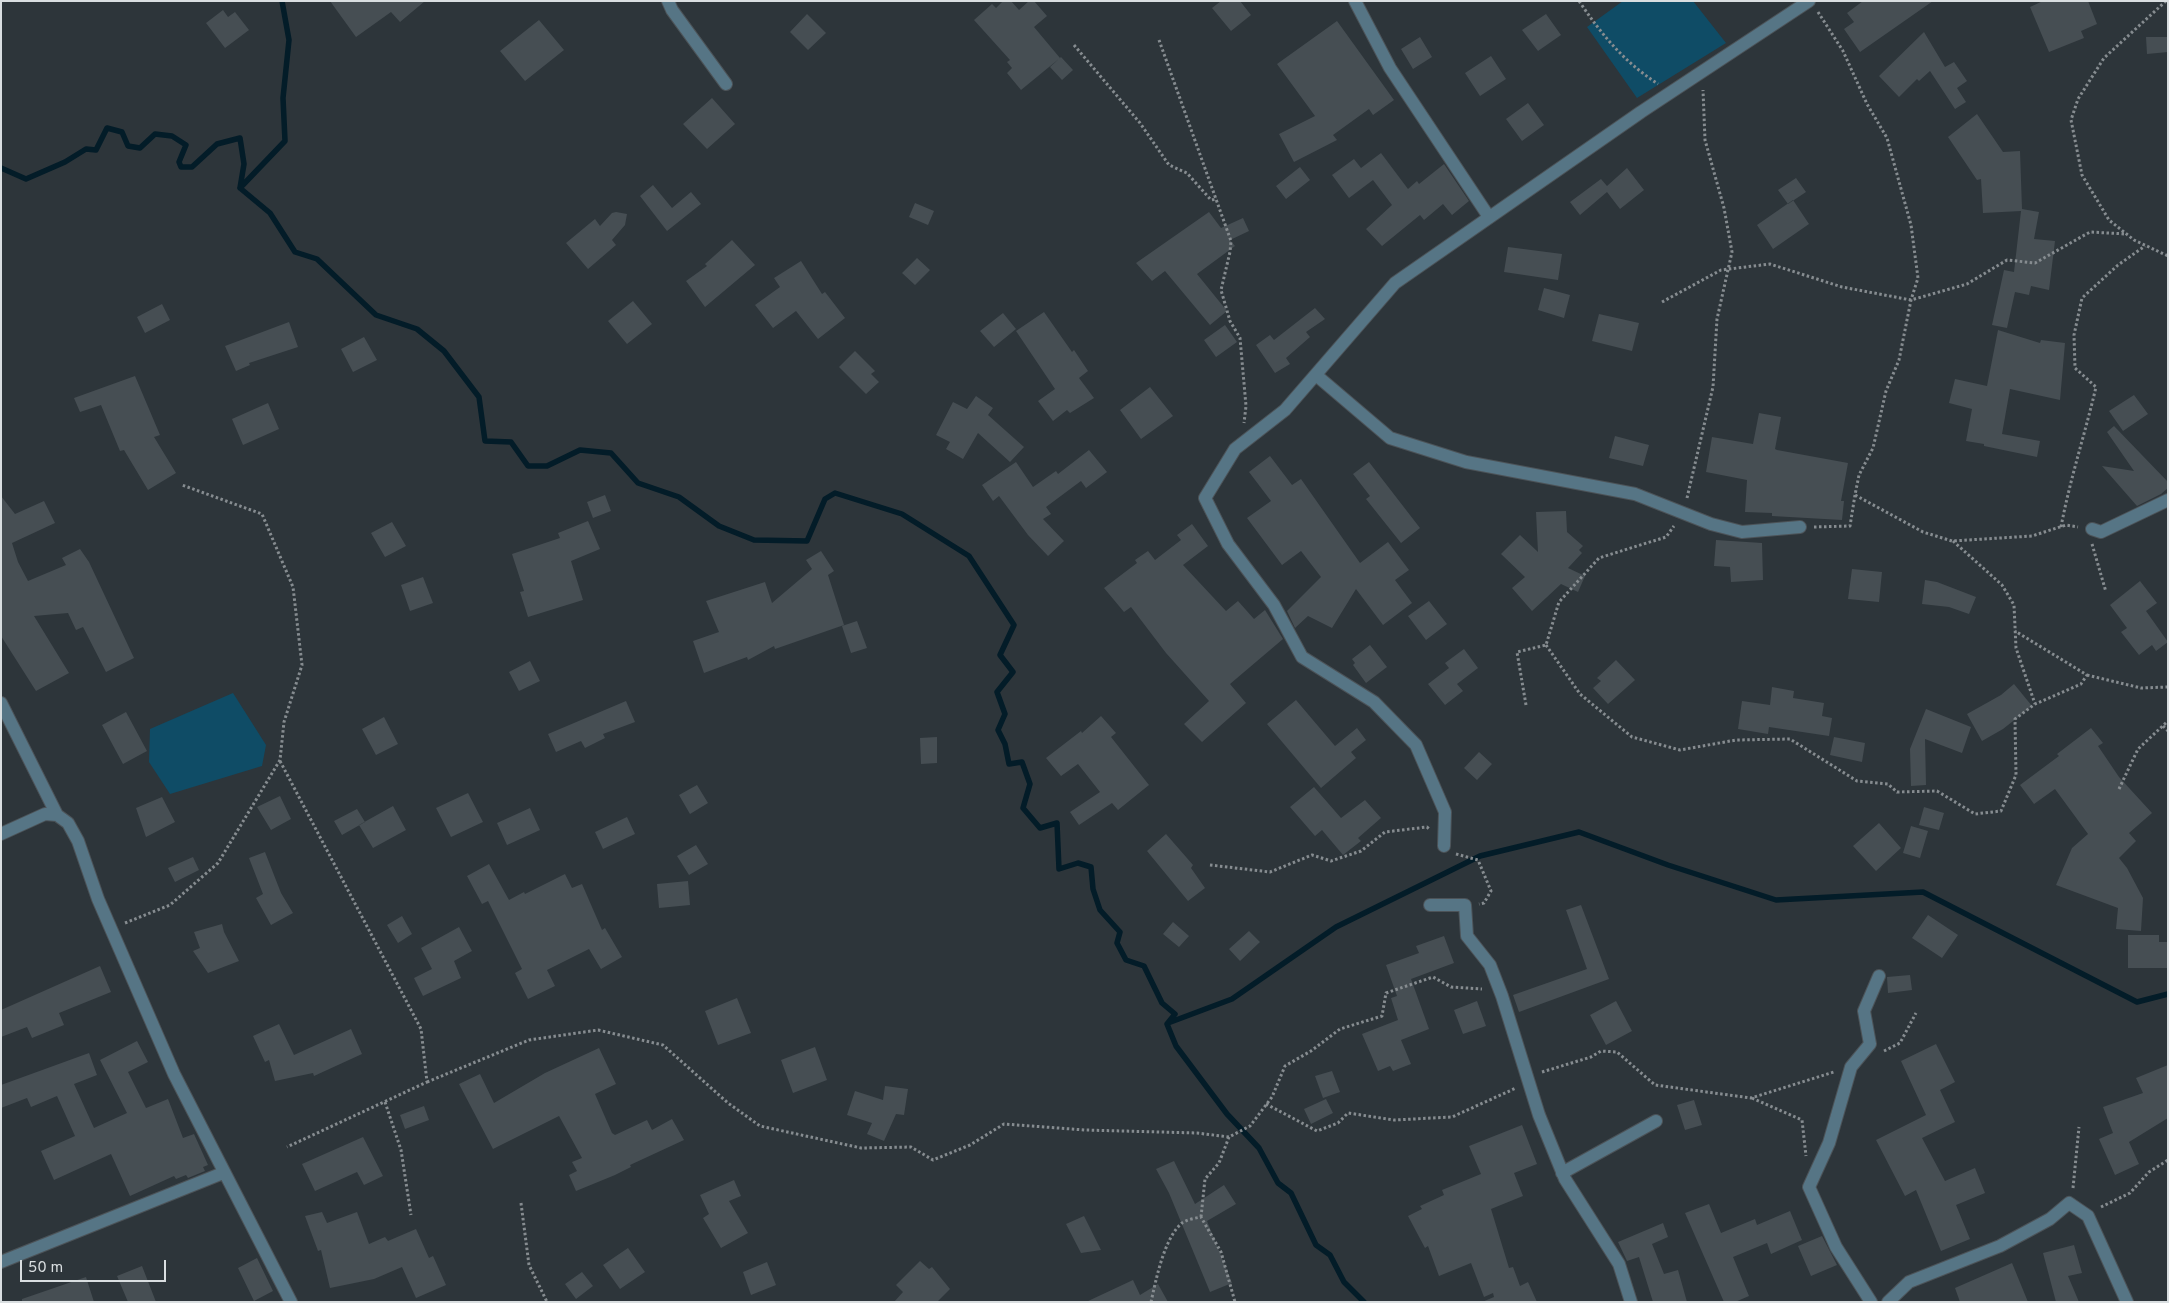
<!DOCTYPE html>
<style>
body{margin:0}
#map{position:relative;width:2169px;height:1303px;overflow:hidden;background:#2d353a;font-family:Overpass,sans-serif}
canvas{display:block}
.frame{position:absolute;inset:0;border:2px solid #d9dee0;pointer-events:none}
.scale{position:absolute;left:20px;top:1260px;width:146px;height:22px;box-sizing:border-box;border:2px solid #d9dee0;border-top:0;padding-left:6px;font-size:15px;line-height:18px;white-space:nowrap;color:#d9dee0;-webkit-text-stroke:4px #2d353a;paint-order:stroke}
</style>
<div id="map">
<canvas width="2169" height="1303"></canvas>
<div class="frame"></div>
<div class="scale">50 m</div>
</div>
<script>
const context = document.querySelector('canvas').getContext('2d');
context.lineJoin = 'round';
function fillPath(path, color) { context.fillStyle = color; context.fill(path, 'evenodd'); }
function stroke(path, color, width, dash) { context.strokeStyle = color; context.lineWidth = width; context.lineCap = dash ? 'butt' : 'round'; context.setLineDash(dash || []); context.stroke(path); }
const green = new Path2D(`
 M1623 1H1693L1726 43 1637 98 1587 27Z
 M233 693 266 745 262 766 170 794 149 762 150 729Z`);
const stream = new Path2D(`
 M1 168 26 179 65 162 86 149 96 150 107 128 122 132 128 146 140 148 155 134 172 136 186 145 179 162 181 167H192L217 144 240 138 244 164 240 188 270 213 295 252 317 259 376 315 417 329 444 351 479 397 485 441 511 442 528 466H547L580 450 611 453 638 483 679 497 719 526 754 540 807 541 825 499 835 493 902 514 969 556 1014 625 1000 655 1013 672 997 692 1005 714 998 730 1005 744 1009 764 1022 762 1030 784 1023 808 1040 828 1057 823 1059 869 1078 863 1091 867 1093 889 1100 910 1120 932 1117 943 1126 960 1144 966 1162 1003 1175 1014 1167 1024 1176 1046 1227 1114 1259 1148 1278 1183 1291 1193 1316 1245 1330 1255 1344 1282 1364 1302
 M240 188 285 141 283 98 289 40 282 1
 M1168 1023 1232 999 1336 927 1480 856 1579 832 1668 865 1776 900 1923 892 2137 1002 2168 994`);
const building = new Path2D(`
 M330 1H425L400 22 391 12 356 37Z
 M1003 1H1011L1019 10 1029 1H1034L1047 16 1034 27 1060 58 1021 90 1007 73 1012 68 1007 62 1010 60 974 20 992 4 996 8Z
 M1221 1H1240L1251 15 1231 31 1212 8Z
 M1863 1H1933L1860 52 1844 29 1854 22 1847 13Z
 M2043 1H2088L2097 24 2081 31 2084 38 2049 52 2030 7Z
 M223 10 228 17 235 12 249 30 225 48 206 23Z
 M807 14 826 33 808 50 790 32Z
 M1546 14 1561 35 1538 51 1522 30Z
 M539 20 564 50 525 81 500 51Z
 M1337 21 1394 100 1373 115 1369 109 1333 135 1337 140 1294 162 1279 134 1315 116 1277 64Z
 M1924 32 1945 67 1954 62 1967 81 1957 88 1966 102 1955 109 1930 71 1919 81 1917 79 1899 97 1879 76Z
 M1420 37 1432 57 1413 69 1401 49Z
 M2146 37H2168V52L2147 54Z
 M1491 56 1506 79 1480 96 1465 73Z
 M1061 57 1073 70 1062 80 1050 67Z
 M712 98 735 124 707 149 683 124Z
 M1528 103 1544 125 1522 141 1506 119Z
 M1977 114 2003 152 2020 151 2022 209 2039 212 2034 239 2055 241 2049 290 2031 286 2029 295 2015 292 2007 328 1992 325 2004 270 2014 272 2021 211 1983 213 1981 179 1977 180 1948 137Z
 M1381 153 1408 189 1417 181 1419 184 1444 164 1469 201 1452 215 1443 204 1424 220 1420 215 1382 246 1366 229 1392 205 1373 180 1349 198 1332 175 1354 159 1361 168Z
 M1300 167 1310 180 1286 199 1276 186Z
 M1627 168 1644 190 1620 209 1607 192 1580 215 1570 202 1601 179 1607 186Z
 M1796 178 1806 192 1788 204 1778 190Z
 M653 185 672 208 691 192 701 204 667 231 640 196Z
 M1793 200 1809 224 1773 249 1757 225Z
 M915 203 934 211 928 225 909 217Z
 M616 212 627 214 625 225 612 240 616 245 588 269 566 243 595 219 600 226 612 213Z
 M1209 212 1221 228 1243 218 1249 231 1230 240 1235 246 1197 274 1227 311 1210 325 1165 271 1152 281 1136 263Z
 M732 240 755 265 705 307 686 281 707 266 705 264Z
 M1508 247 1562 254 1558 280 1504 272Z
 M917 258 930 270 915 285 902 273Z
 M801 261 822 294 825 292 845 318 818 339 796 311 773 328 755 305 780 287 774 278Z
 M1544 288 1570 295 1564 318 1538 310Z
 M633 301 652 324 627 344 608 321Z
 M162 304 170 320 145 333 137 317Z
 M1315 308 1325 319 1306 332 1310 337 1286 358 1290 364 1275 373 1256 345 1270 335 1274 340Z
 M1044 312 1072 352 1074 350 1088 371 1079 378 1094 398 1070 413 1067 410 1053 421 1038 401 1055 389 1016 331Z
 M1003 313 1016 329 994 347 980 331Z
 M1599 314 1639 323 1632 351 1592 341Z
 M289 322 298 347 249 363 250 365 236 371 225 346Z
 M1225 325 1237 342 1216 357 1204 340Z
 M1998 330 2040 343 2041 340 2065 343 2060 400 2010 389 2002 434 2040 441 2037 457 1984 446V444L1966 441 1972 409 1949 403 1955 379 1987 386Z
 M364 337 377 360 353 372 341 349Z
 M855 351 875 371 871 374 879 382 866 394 839 367Z
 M135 376 160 435 154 437 176 473 148 490 124 450 120 451 101 405 80 412 74 398Z
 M1150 387 1173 416 1141 439 1120 410Z
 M2134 395 2148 414 2123 431 2109 411Z
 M976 396 993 408 988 415 1024 447 1010 462 978 433 963 459 946 449 950 442 936 435 953 402 967 409Z
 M268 403 279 429 243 445 232 419Z
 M1759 413 1781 417 1775 449 1777 450 1848 463 1841 501H1844L1842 520 1772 516V513L1745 512 1747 480 1706 472 1712 437 1753 444Z
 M2114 426 2168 482V488L2161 494 2137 506 2102 466 2134 471 2107 432Z
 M1615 436 1649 445 1643 466 1609 458Z
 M1089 450 1107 472 1086 488 1081 481 1046 507 1051 514 1043 519 1064 541 1048 556 1028 535 999 496 993 501 982 485 1016 462 1033 487 1056 471 1058 474Z
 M1270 456 1292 485 1301 479 1360 563 1388 542 1409 570 1395 580 1412 603 1383 625 1356 589 1332 628 1308 616 1295 628 1287 611 1321 577 1301 551 1282 565 1247 518 1271 501 1249 472Z
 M1369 462 1420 528 1401 543 1366 499 1370 496 1353 474Z
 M605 495 611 511 593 518 587 502Z
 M1 496 15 514 44 501 55 523 12 543 18 562 28 581 66 565 62 558 80 549 89 562 134 658 106 672 83 627 76 630 68 613 34 616 69 673 36 691 1 636Z
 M1566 511 1567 532 1583 546 1579 550 1582 553 1568 568 1585 576 1578 592 1561 584 1532 611 1512 588 1525 577 1501 554 1520 535 1538 552 1536 512Z
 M588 521 600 549 571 561 583 600 528 617 520 592 524 591 512 554 560 538 558 533Z
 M392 522 406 546 385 557 371 533Z
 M1192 524 1208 546 1183 565 1226 611 1238 601 1254 619 1265 610 1283 639 1230 684 1246 703 1202 742 1184 724 1209 701 1166 653 1131 607 1124 612 1104 588 1137 563 1135 560 1148 551 1155 560 1181 540 1177 535Z
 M1716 540 1762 543 1763 580 1731 582 1730 567 1714 566Z
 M821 551 834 571 828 575 844 625 775 649 774 646 748 660 747 657 704 673 693 641 719 632 706 601 765 582 772 603 812 569 806 560Z
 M1852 569 1882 572 1879 602 1848 599Z
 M423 577 433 603 410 611 401 585Z
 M1925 580 1937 582 1976 597 1969 614 1949 607 1922 604Z
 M2140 581 2157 603 2146 611 2168 642 2156 651 2152 645 2139 655 2121 632 2127 628 2110 605Z
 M1429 601 1447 624 1426 640 1408 616Z
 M857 621 867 648 851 653 842 626Z
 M1370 645 1387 667 1366 683 1353 665 1355 663 1352 659Z
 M1464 649 1478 668 1457 684 1463 691 1445 705 1428 684 1449 668 1445 663Z
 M1616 660 1635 680 1608 704 1593 688 1601 681 1597 678Z
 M530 661 540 681 519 691 509 672Z
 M2014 684 2032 706 2003 729 1982 741 1967 714 2001 695Z
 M1772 687 1794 691 1793 698 1824 703 1822 716 1832 718 1829 736 1769 727 1768 734 1738 729 1742 701 1770 705Z
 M1296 700 1335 746 1357 728 1366 740 1351 752 1356 758 1321 788 1267 724Z
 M626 701 635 722 603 734 605 738 585 748 581 741 556 752 548 734Z
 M1926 709 1971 727 1962 753 1925 739 1926 785 1911 786 1910 749Z
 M126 712 147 751 123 764 102 725Z
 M1101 716 1116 733 1111 737 1149 785 1118 810 1112 803 1079 825 1070 812 1100 792 1078 764 1061 776 1046 758 1081 731 1082 733Z
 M384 717 398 744 376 755 362 729Z
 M2091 728 2103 743 2098 746 2119 777 2152 813 2129 833 2136 841 2119 858 2127 868 2143 898 2141 931 2116 929 2118 908 2056 885 2072 848 2088 834 2055 789 2034 804 2020 785 2059 756 2057 754Z
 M937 737V763L921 764 920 738Z
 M1834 737 1865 743 1862 762 1830 755Z
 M1479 752 1492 764 1477 780 1464 768Z
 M697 785 708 803 690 814 679 795Z
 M1314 787 1341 818 1365 800 1381 818 1358 838 1361 841 1343 855 1322 830 1315 836 1290 807Z
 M468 793 483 822 451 837 436 808Z
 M280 796 291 819 271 830 257 807Z
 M162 797 175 822 146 837 136 808Z
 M393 806 406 830 373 848 359 825Z
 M1924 807 1944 813 1939 830 1919 825Z
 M530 808 540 830 507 845 497 823Z
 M357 809 365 822 342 835 334 821Z
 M627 817 635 834 603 849 595 832Z
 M1879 823 1901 848 1876 871 1853 846Z
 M1911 826 1928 831 1920 858 1903 853Z
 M1166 834 1193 865 1191 868 1205 888 1188 901 1147 851Z
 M696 845 708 864 689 875 677 856Z
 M265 852 281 893 293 913 271 925 256 898 263 894 249 858Z
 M193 857 199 870 175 882 168 868Z
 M489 864 509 900 524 892 525 894 565 874 572 888 582 884 602 930 605 928 622 957 601 969 589 949 547 970 555 986 528 999 515 973 522 969 488 901 482 904 467 876Z
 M688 881 690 905 659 908 657 884Z
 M1581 905 1609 979 1519 1012 1513 995 1587 969 1566 910Z
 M1928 915 1958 935 1942 958 1912 938Z
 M402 916 412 934 398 943 387 925Z
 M1173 922 1189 936 1179 947 1163 934Z
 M222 924 224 932 239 961 208 973 193 951 200 948 194 932Z
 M459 927 472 951 454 961 461 978 423 996 414 978 432 969 421 948Z
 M1249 931 1260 942 1240 961 1229 949Z
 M2128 935H2159V942H2168V968H2128Z
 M1444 936 1454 963 1411 979 1429 1029 1401 1040 1411 1064 1393 1071 1390 1066 1378 1071 1362 1034 1398 1020 1391 998 1397 996 1386 965 1419 953 1416 946Z
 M100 966 111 992 59 1013 64 1025 32 1038 27 1027 1 1037V1010Z
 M1910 975 1912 990 1888 993 1887 977Z
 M737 998 751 1033 718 1045 705 1011Z
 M1477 1001 1486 1026 1463 1034 1454 1010Z
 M1616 1001 1632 1031 1606 1045 1590 1015Z
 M279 1024 294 1055 351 1029 362 1054 314 1076 313 1073 275 1081 269 1060 265 1062 253 1036Z
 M137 1041 148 1062 128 1072 146 1108 168 1099 183 1138 194 1134 208 1165 203 1167 205 1171 188 1178 186 1175 176 1179 174 1176 130 1196 111 1154 54 1180 41 1151 75 1136 57 1096 31 1107 27 1098 1 1108V1085L89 1053 97 1075 74 1084 94 1128 127 1113 100 1060Z
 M1936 1044 1955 1082 1940 1090 1955 1122 1922 1138 1945 1181 1975 1168 1985 1193 1956 1205 1970 1239 1941 1251 1916 1190 1905 1196 1876 1140 1926 1115 1901 1061Z
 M815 1047 827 1080 793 1093 781 1060Z
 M599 1048 616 1084 595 1094 612 1133 615 1135 647 1120 652 1130 672 1119 684 1140 630 1165 631 1167 615 1175 576 1191 569 1175 577 1171 572 1162 582 1158 559 1116 493 1149 459 1084 480 1074 494 1103 545 1073Z
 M2168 1065V1118L2129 1142 2139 1164 2115 1175 2099 1139 2113 1133 2103 1107 2143 1093 2136 1078Z
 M1332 1071 1340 1092 1323 1098 1315 1076Z
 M885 1086 908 1089 904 1115 896 1114 884 1141 867 1134 872 1123 847 1115 855 1091 883 1100Z
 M1326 1099 1333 1113 1311 1124 1304 1109Z
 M1694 1100 1702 1125 1685 1130 1677 1105Z
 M424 1106 429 1120 405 1129 400 1115Z
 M1522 1125 1537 1164 1514 1173 1523 1196 1491 1209 1509 1268 1513 1267 1520 1286 1528 1282 1537 1302H1482L1494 1297 1493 1293 1484 1297 1471 1263 1439 1276 1428 1246 1425 1248 1408 1216 1422 1209 1420 1206 1444 1195 1442 1190 1481 1174 1469 1146Z
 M363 1137 383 1176 364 1185 357 1172 315 1191 302 1164Z
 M1174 1161 1195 1204 1224 1185 1236 1204 1207 1221 1232 1283 1210 1292 1169 1193 1156 1169Z
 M734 1180 741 1196 729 1201 748 1233 721 1248 703 1218 709 1214 700 1195Z
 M1709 1204 1721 1233 1755 1219 1757 1225 1790 1211 1802 1240 1771 1254 1767 1243 1733 1257 1749 1296 1735 1302H1724L1685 1213Z
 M322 1212 327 1223 357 1212 369 1244 385 1237 388 1241 416 1229 429 1258 433 1256 446 1285 416 1298 402 1267 374 1279 330 1288 321 1250 318 1251 305 1216Z
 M1084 1216 1101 1250 1081 1253 1066 1224Z
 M1663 1223 1668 1237 1652 1244 1664 1274 1678 1270 1687 1302H1653L1639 1257 1627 1261 1618 1242Z
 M1822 1236 1837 1265 1811 1276 1798 1246Z
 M2074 1245 2082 1273 2068 1276 2079 1302H2056L2043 1253Z
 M628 1248 645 1272 620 1289 603 1265Z
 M257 1258 273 1291 254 1301 238 1268Z
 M920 1261 929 1269 932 1267 950 1289 937 1302H894L903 1292 896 1285Z
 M767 1262 776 1285 751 1295 743 1272Z
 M2012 1263 2028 1302H1960L1955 1288Z
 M142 1266 156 1302H128L117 1276Z
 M582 1272 593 1286 576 1299 565 1284Z
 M86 1277 94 1302H22V1299Z
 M1133 1280 1140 1295 1158 1284 1168 1302H1086Z`);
const path = new Path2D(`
 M1579 1C1602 35 1623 61 1658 84
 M2166 1 2104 58 2078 99 2071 120 2082 175 2109 220 2134 240 2168 256
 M1818 12 1843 51 1867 104 1887 138 1911 225 1918 278 1911 300 1899 360 1886 391 1873 448 1859 475 1855 495 1923 532 1952 541 2032 536 2066 525 2078 527
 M1159 40 1231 241 1230 252 1221 290 1230 321 1240 338 1246 406 1244 423
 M1074 45 1140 123 1169 165 1187 173 1211 200 1217 199
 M1662 302 1721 270 1770 264 1842 287 1911 300 1967 284 2007 260 2035 263 2090 232 2126 234
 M1687 498 1713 387 1717 319 1732 252 1724 208 1705 140 1703 90
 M1814 527 1850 526 1855 495
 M2061 527C2070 479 2085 434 2096 387L2075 368 2074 335 2082 298 2118 265 2145 246
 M1953 541 2002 585 2014 605 2016 648 2035 704
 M2092 544 2106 592
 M1546 645 1580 694 1632 737 1680 750 1736 740 1790 739 1857 781 1888 784 1897 792 1937 791 1975 814 2001 811 2016 775 2015 719 2035 704 2081 684 2087 675 2015 631
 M2087 675 2141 688 2168 687
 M1526 705 1517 652 1546 645 1559 602 1599 558 1666 537 1674 526
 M2163 726 2168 731
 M280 761 421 1029 427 1082 287 1147
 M2119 789 2138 749 2168 721
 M1456 854 1478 860 1491 891 1484 903 1479 904
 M1210 865 1270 872 1312 855 1331 861 1361 851 1385 832 1427 827 1430 830
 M125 923 170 905 218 863 280 760 284 722 302 665 293 587 262 514 182 485
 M1884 1051 1900 1043 1916 1013
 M1542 1072 1591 1057 1601 1051 1617 1052 1655 1085 1751 1098 1834 1072
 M427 1082 529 1040 598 1030 663 1045 728 1103 760 1126 861 1148 911 1147 933 1160 970 1145 1004 1124 1085 1130 1197 1133 1229 1137 1250 1126 1272 1097 1285 1066 1311 1051 1340 1029 1382 1016 1386 993 1433 977 1451 987 1482 989
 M1752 1098 1802 1120 1806 1156
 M385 1102 401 1150 411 1215
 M1266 1104 1317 1131 1338 1123 1348 1113 1394 1120 1452 1117 1516 1088
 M2073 1188 2079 1127
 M521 1203 529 1265 547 1302
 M2101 1207 2130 1193 2149 1172 2168 1160
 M1201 1217 1205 1179 1219 1163 1229 1137
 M1151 1302C1156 1280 1164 1238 1182 1223 1186 1220 1195 1218 1201 1217L1221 1252 1235 1302`);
const minor = new Path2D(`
 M668 1 672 10 726 84
 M1355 1 1390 68 1489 217
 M1316 375 1390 438 1466 462 1635 494 1711 524 1742 532 1800 527
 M2092 529 2101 532 2168 500
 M1 703 57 815
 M1 834 45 814 57 815 68 823 78 841 98 899 174 1074 291 1302
 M1444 846 1445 812 1416 745 1374 702 1302 657 1274 605 1228 544 1205 498 1235 449 1285 410 1395 283 1641 112 1809 1
 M1430 905H1465L1467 936 1490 965 1502 996 1539 1115 1565 1179 1619 1264 1631 1302
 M1562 1173 1656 1121
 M1 1262 223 1173
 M1871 1302 1836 1247 1809 1187 1829 1143 1851 1067 1870 1044 1864 1011 1879 976
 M1888 1302 1909 1282 2000 1246 2050 1219 2069 1203 2088 1216 2127 1302`);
fillPath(green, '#0f4c66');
stroke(stream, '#031c28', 5.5);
fillPath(building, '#464e53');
stroke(minor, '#4c5358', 14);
stroke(path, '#868c90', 3, [2.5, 2.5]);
stroke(minor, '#567585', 12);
</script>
